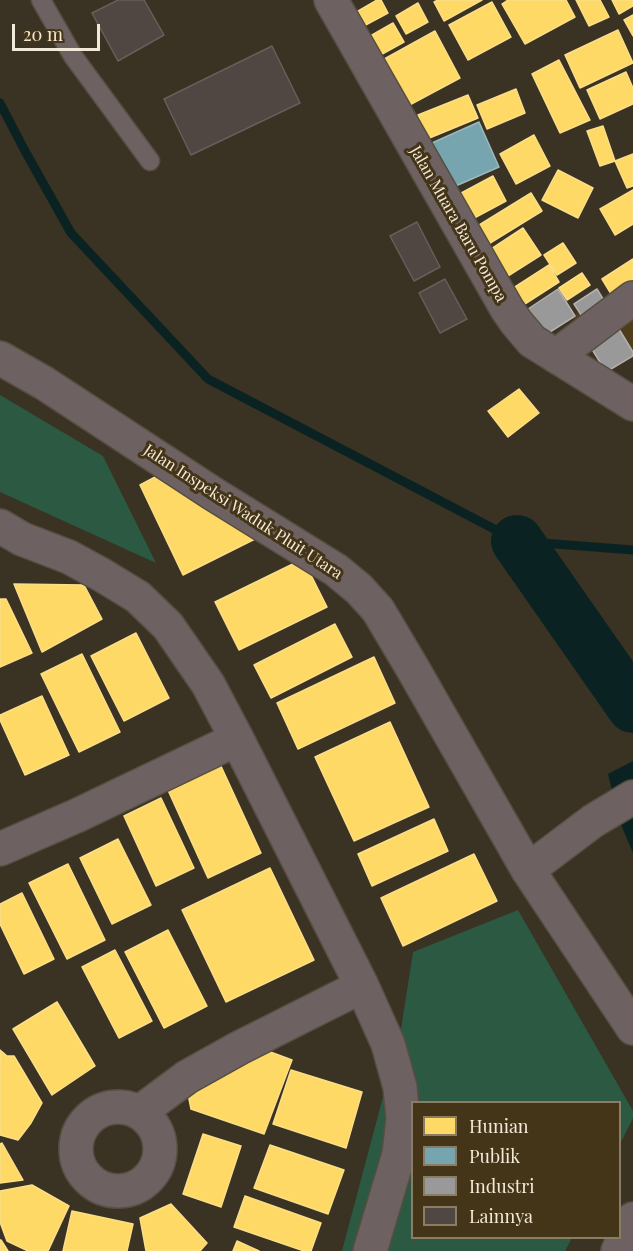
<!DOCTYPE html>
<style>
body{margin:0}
#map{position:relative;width:633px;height:1251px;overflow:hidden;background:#3a3222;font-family:"Playfair Display",serif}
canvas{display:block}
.legend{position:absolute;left:411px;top:1101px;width:210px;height:138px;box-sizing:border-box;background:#443518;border:2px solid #8a7d65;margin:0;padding:8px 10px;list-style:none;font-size:18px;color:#f3e9d8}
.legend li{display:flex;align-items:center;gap:12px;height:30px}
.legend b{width:30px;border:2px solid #8a7d65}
.scale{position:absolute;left:12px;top:24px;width:88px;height:27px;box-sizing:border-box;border:3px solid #f3e9d8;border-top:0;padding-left:8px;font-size:18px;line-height:21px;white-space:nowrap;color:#f3e9d8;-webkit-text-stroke:4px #443518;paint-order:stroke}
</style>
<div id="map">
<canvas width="633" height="1251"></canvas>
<ul class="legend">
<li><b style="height:16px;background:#ffd966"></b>Hunian</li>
<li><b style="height:16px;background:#76a5af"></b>Publik</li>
<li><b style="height:16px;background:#999"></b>Industri</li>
<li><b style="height:16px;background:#504642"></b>Lainnya</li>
</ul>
<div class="scale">20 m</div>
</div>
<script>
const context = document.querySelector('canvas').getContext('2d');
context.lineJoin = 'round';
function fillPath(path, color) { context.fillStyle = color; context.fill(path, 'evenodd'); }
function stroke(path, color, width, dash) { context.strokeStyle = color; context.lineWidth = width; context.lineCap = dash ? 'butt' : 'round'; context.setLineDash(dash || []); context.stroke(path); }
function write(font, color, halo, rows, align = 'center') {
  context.font = font + ' "Playfair Display",serif'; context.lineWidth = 6; context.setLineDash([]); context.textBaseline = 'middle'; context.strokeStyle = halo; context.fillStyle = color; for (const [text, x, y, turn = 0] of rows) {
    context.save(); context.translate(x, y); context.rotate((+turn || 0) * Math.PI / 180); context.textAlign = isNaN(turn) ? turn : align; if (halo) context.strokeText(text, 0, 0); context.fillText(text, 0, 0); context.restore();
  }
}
const built = new Path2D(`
 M633 301V352L566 315 631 302Z`);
const green = new Path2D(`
 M0 395 103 456 156 563 0 492Z
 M518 910 633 1111V1118L620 1144V1102H412V1238H572L565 1251H342L401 1029 413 952Z`);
const water = new Path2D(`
 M633 761V853L619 820 608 774Z`);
const homes = new Path2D(`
 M377 0H381L388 13 360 28 353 14Z
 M438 0H482L444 21 434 2Z
 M508 0H566L575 17 525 44 502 4Z
 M576 0H600L609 17 589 26Z
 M612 0H633V6L619 14Z
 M492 2 511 37 468 60 449 25Z
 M418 3 428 22 406 34 396 16Z
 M633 15V36L624 20Z
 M393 23 404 42 375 58 365 39Z
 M618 30 633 63 580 88 565 55Z
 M435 31 460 78 402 109 377 63Z
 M559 60 590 120 560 133 532 74Z
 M626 72 633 88V104L600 119 587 90Z
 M516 89 525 113 487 129 477 105Z
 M468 95 478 118 427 139 418 115Z
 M603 126 615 161 600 166 587 131Z
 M534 135 550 166 516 184 500 154Z
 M633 154V186L627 188 615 161Z
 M558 170 593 188 578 218 542 200Z
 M493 176 506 201 463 224 450 199Z
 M633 190V224L615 235 600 209Z
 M531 193 542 211 482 248 471 230Z
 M523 228 541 255 500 281 482 255Z
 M563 243 576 263 557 275 544 255Z
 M633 259V291L616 302 602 279Z
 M549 265 559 282 514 311 504 294Z
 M582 273 590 285 567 300 559 288Z
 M519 389 539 413 508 437 488 411Z
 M157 476 263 535 183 575 140 485Z
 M303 559 327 607 239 650 215 602Z
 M14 584 84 585 102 619 42 652Z
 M0 599H6L32 653 0 667Z
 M335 624 352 657 271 698 254 665Z
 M136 633 169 698 124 721 91 656Z
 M82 654 120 732 79 752 41 674Z
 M374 657 395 703 298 749 277 703Z
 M42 696 69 755 25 775 0 720V715Z
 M390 722 429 807 354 841 315 757Z
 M220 764 261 853 208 878 167 788Z
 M161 798 194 868 156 886 124 816Z
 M434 819 448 851 372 886 358 854Z
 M118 839 151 905 112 924 80 858Z
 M474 854 497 901 403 946 381 898Z
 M68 864 105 940 67 959 29 883Z
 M270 868 314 960 226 1002 182 910Z
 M22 893 54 959 24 974 0 924V904Z
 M168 930 207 1006 164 1028 125 952Z
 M115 950 152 1021 119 1038 82 967Z
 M57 1002 95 1066 52 1095 13 1029Z
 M257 1047 292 1060 264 1134 191 1109 188 1094Z
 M0 1050 7 1056H14L42 1103 31 1123 18 1140 0 1135Z
 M291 1070 362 1092 346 1148 273 1124Z
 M203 1134 241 1146 221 1207 183 1194Z
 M2 1143 23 1180 0 1183V1144Z
 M270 1145 344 1170 328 1214 254 1188Z
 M32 1185 69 1206 48 1251H28L7 1241 0 1222V1191Z
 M245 1196 321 1223 311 1251H304L234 1227Z
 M171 1204 207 1243 200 1251H146L140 1218Z
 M72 1211 133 1224 127 1251H63Z
 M0 1240H1L8 1251H0Z
 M237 1241 259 1251H233Z`);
const public = new Path2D(`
 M479 122 499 167 442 192 423 147Z`);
const industry = new Path2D(`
 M558 289 575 316 539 339 522 313Z
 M597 289 608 307 585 321 574 304Z
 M619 329 633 352V356L606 372 590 346Z`);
const stream = new Path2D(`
 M0 103 25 151 71 233 208 379 517 541 633 550`);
const river = new Path2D(`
 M517 541 633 707`);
const building = new Path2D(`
 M118 0H144L164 35 118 61 92 13Z
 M272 46 300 103 191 155 164 99Z
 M417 222 440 267 414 281 390 236Z
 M445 279 467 319 440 333 419 293Z`);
const service = new Path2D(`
 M41 0 73 56 150 161`);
const minor = new Path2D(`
 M556 356 633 298
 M0 526 22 539 69 557 102 575 138 597 168 626 208 684 237 739 362 986 388 1044 400 1087 403 1118 399 1154 370 1251
 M0 849 76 816 237 739
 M528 870 593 821 633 797
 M76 1149a42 42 0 1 1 84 0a42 42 0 1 1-84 0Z
 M140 1112 187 1077 239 1048 362 986`);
const tertiary = new Path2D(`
 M331 0 507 309 516 322 532 341 633 404
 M0 358 44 383 212 493 336 570 359 589 378 610 413 669 528 870 633 1028
 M618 1251 633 1219`);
const streetNames = [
 ["Jalan Muara Baru Pompa",458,224,60],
 ["Jalan Inspeksi Waduk Pluit Utara",243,512,33]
];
fillPath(built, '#4e3c1a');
fillPath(green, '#2c5942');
fillPath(water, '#0a2322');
fillPath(homes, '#ffd966');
stroke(homes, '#fbde88', 1.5);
fillPath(public, '#76a5af');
stroke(public, '#9cb9bb', 1.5);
fillPath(industry, '#999');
stroke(industry, '#b4b1ac', 1.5);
stroke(stream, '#0a2322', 9);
stroke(river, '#0a2322', 52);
fillPath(building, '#504642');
stroke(building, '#685e5b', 1.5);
stroke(service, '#564e41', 21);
stroke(minor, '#564e41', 36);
stroke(tertiary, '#564e41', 36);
stroke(service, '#6d6261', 18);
stroke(minor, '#6d6261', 33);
stroke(tertiary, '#6d6261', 33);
write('16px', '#f3e9d8', '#443518', streetNames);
</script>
